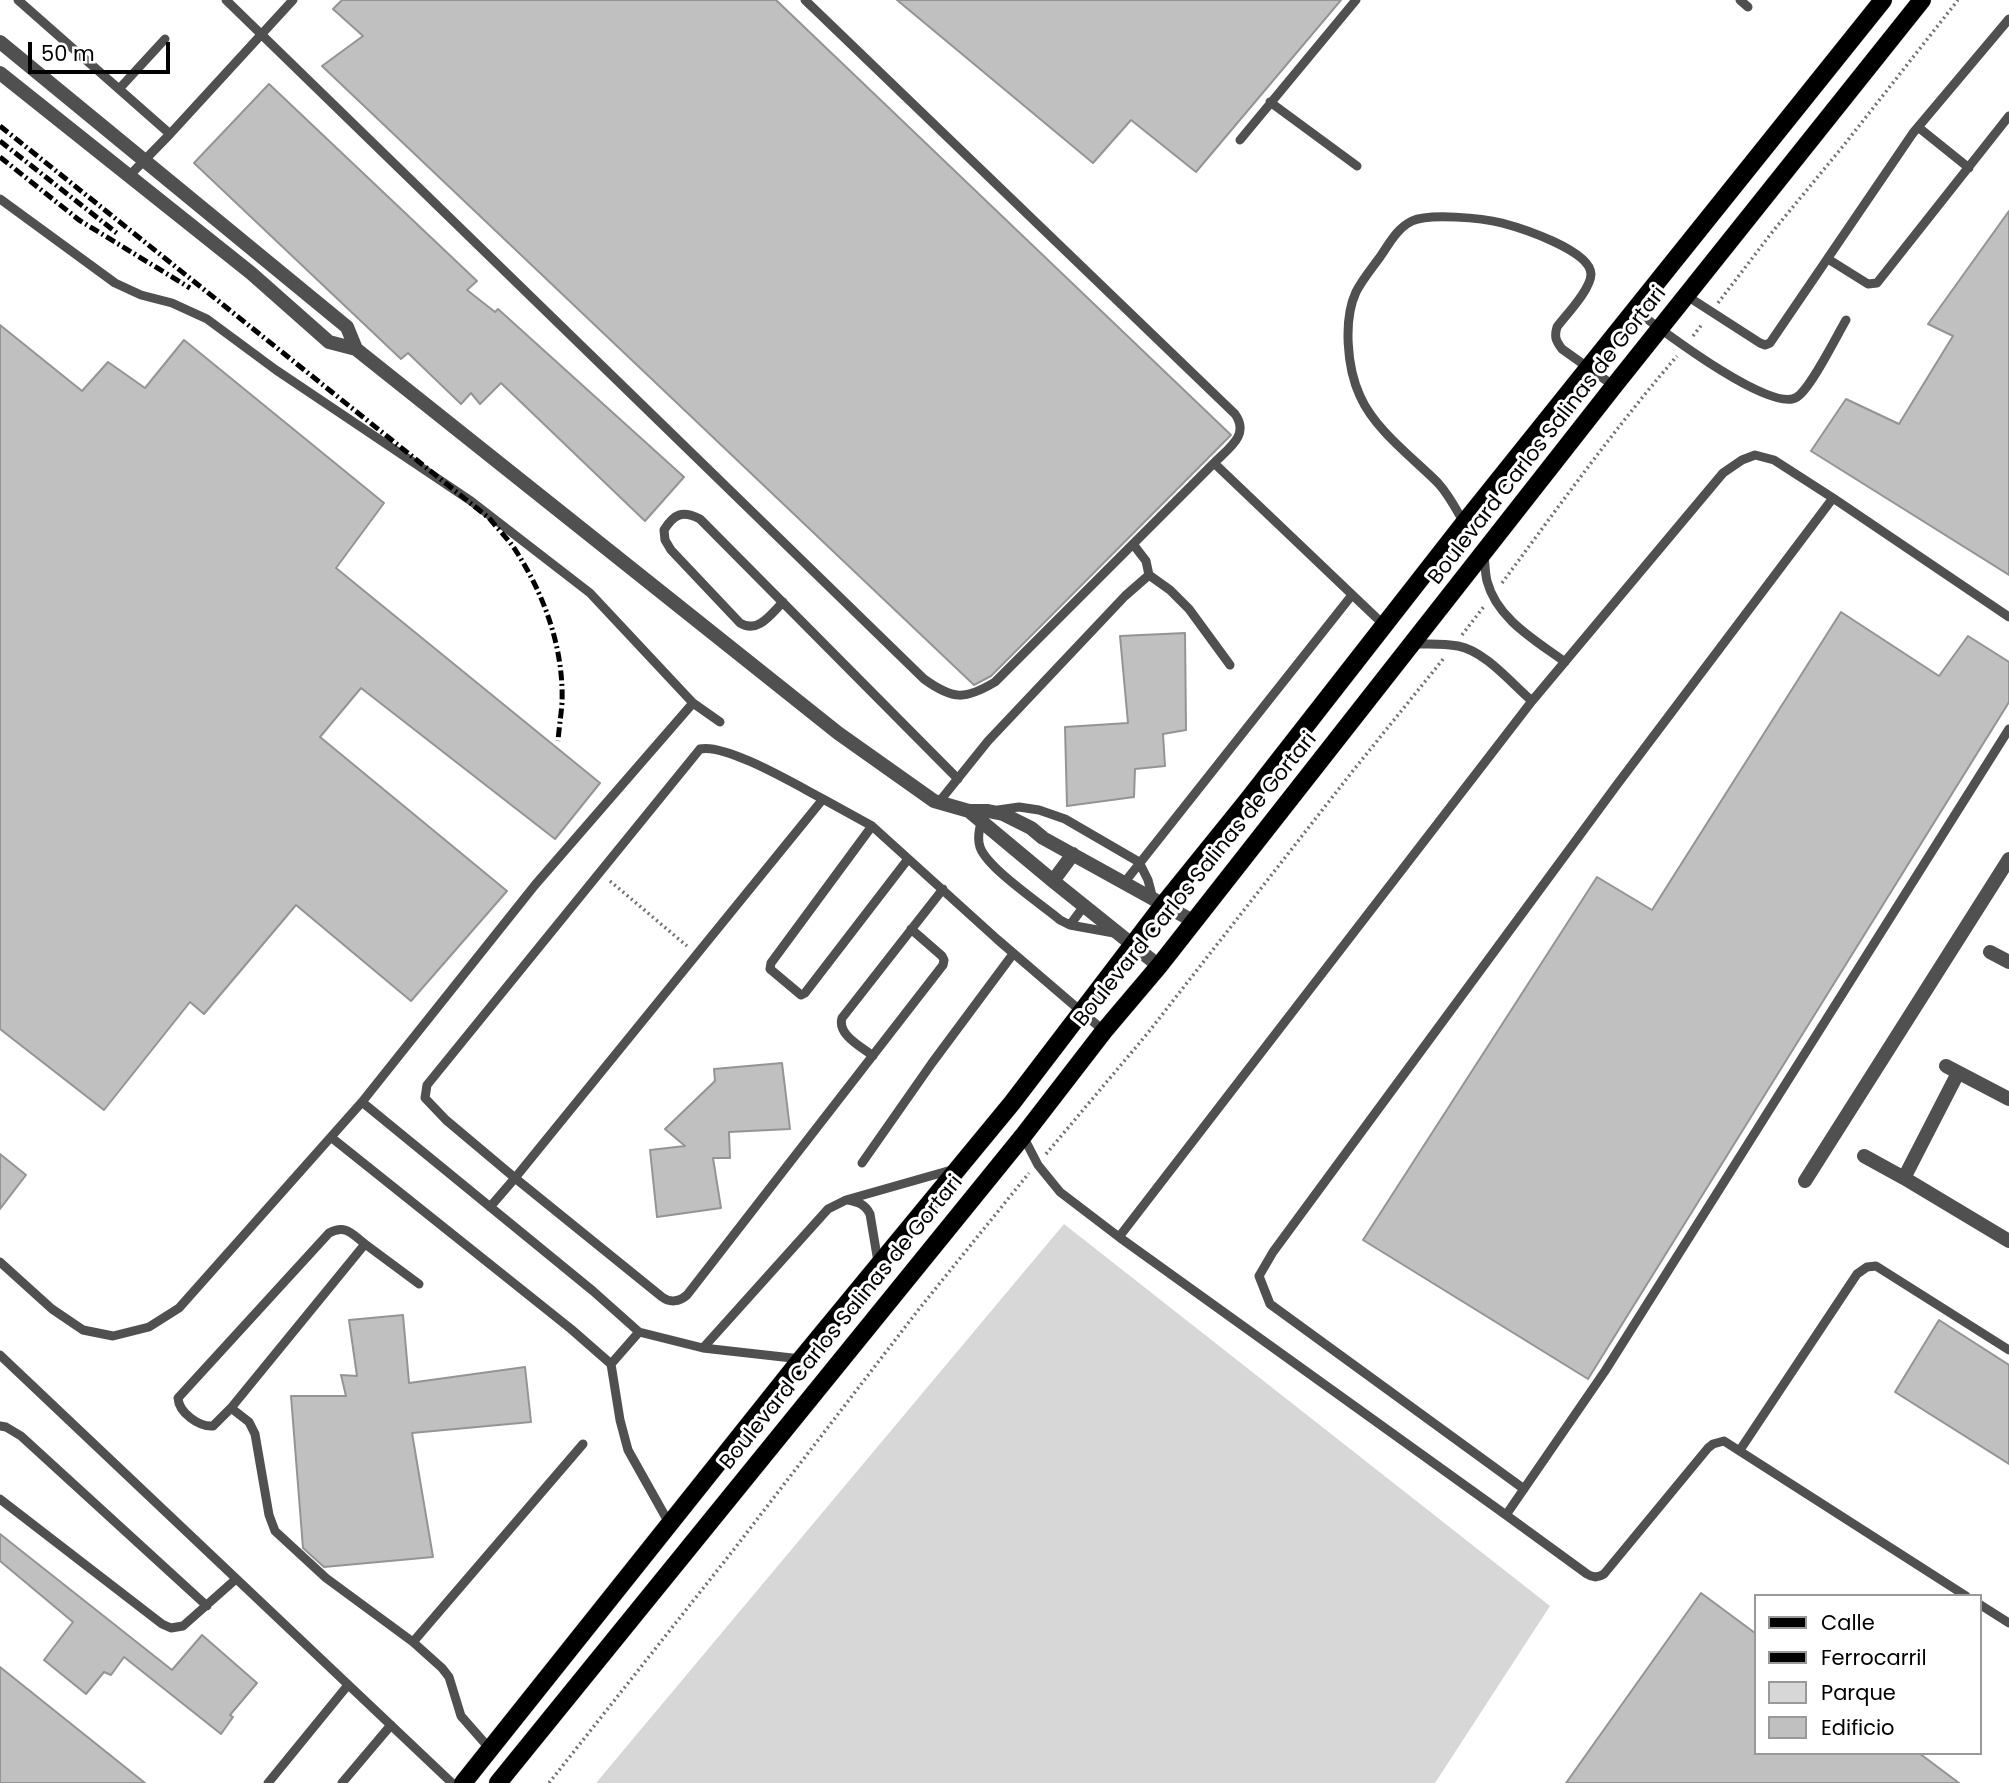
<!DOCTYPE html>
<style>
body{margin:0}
#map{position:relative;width:2009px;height:1783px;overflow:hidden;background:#fff;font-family:Poppins,sans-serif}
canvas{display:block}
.legend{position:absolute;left:1754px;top:1594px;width:228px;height:161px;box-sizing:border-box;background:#fff;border:2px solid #999;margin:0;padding:9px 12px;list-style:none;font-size:21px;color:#000}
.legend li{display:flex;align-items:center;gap:14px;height:35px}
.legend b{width:35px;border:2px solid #999}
.scale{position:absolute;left:28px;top:42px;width:142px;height:32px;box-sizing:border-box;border:4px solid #000;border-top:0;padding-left:9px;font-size:21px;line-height:24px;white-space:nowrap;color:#000;-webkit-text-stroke:5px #fff;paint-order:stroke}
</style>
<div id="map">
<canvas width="2009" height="1783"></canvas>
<ul class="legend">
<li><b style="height:9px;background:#000"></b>Calle</li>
<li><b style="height:9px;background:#000"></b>Ferrocarril</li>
<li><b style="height:19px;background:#d7d7d7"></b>Parque</li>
<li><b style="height:19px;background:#c0c0c0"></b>Edificio</li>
</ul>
<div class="scale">50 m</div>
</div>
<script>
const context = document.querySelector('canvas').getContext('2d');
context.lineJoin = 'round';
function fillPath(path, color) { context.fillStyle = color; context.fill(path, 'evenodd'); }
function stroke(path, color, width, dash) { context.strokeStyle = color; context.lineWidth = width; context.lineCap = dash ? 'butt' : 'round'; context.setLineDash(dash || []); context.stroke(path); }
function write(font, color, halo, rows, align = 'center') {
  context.font = font + ' Poppins,sans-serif'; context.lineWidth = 6; context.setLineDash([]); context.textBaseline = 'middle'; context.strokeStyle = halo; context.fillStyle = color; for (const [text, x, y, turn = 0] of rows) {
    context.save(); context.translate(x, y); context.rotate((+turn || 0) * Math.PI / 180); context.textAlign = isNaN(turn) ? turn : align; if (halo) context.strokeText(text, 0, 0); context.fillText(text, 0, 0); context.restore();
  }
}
const green = new Path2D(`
 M1064 1224 1550 1606 1435 1783H596Z`);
const building = new Path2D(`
 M342 0H776L1231 435 991 676 974 685 322 66 363 36 333 9Z
 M897 0H1341L1196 172 1131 120 1093 163Z
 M269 84 477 281 467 290 495 312 498 309 684 477 645 521 501 383 480 404 471 393 461 404 408 353 401 359 194 163Z
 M2009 211V575L1811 451 1846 399 1899 424 1953 336 1928 324Z
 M0 325 82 391 108 362 145 388 184 340 384 503 336 568 600 783 555 839 361 688 320 737 507 891 411 1001 296 905 204 1014 190 1002 104 1110 0 1029Z
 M1841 612 1939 676 1968 636 2009 662V702L1588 1379 1363 1240 1597 877 1652 910Z
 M1185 633 1186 730 1163 734 1165 766 1135 769 1134 797 1067 806 1065 727 1128 723 1120 636Z
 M782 1063 790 1129 729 1132 730 1158H713L721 1208 657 1217 650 1150 685 1146 665 1129 715 1081 714 1069Z
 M0 1154 26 1175 0 1209Z
 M403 1315 409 1383 525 1367 531 1422 412 1433 433 1557 324 1567 303 1548 291 1396H346L341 1375 357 1376 349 1320Z
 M1939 1320 2009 1365V1464L1895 1392Z
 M0 1534 172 1670 202 1635 257 1683 230 1715 233 1717 221 1734 124 1657 111 1675 104 1672 86 1694 44 1660 73 1622 0 1561Z
 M1701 1593 1755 1633V1753H1919L1959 1783H1566Z
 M0 1667 145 1783H0Z`);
const path = new Path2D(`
 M1718 303 1773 231 1844 145 1958 0
 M1693 336 1703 323
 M1502 583C1559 506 1615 428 1677 356
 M1462 635 1485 605
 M610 881 687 946
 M1046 1154 1147 1034 1352 772 1444 658
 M549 1783 735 1548 919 1309 1029 1173`);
const lane = new Path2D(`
 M18 0 170 134 293 0
 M226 0 924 679C953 700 965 700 995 682L1214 463 1384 625
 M805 0 1235 414C1250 435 1229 448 1214 463
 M1740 0 1748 7
 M119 89 165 39
 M1270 102 1357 166
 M1918 127 1969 168
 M1240 140 1356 0
 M129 176 170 134
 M0 199 115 283 141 295 172 303 207 319 276 370 471 501 590 593 693 703 720 722
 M1828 259 1868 284 1877 283 2009 116
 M1687 296 1760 343 1765 345 1770 343 1913 133 2009 19
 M1635 310C1659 328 1772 415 1797 397 1811 388 1836 337 1846 320
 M1464 523C1456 509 1449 495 1438 483 1412 457 1375 430 1360 396 1347 368 1343 320 1356 292 1362 280 1372 268 1380 257 1389 244 1397 228 1412 221 1429 213 1482 218 1502 223 1521 228 1590 250 1591 274 1591 289 1566 315 1557 327 1554 337 1556 341 1562 349L1614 386
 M1133 544 1146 561 1149 575
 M1484 554C1485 563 1485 573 1487 581 1497 619 1535 640 1565 662
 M783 602C771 614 758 634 740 623L671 550 665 540 664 530C674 514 682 510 700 519L958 779
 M1414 644C1428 644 1443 643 1458 646 1485 651 1511 683 1532 701
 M823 799 872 826 998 940 1104 1031
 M939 802 988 741 1125 596 1149 575 1170 590 1189 609 1230 665
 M998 810 1019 807 1039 810 1065 819 1139 862 1148 880 1153 899
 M982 820C979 829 977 838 980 847 987 868 1041 904 1060 920L1070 925 1114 933
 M872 826 771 963 770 969 801 995 805 993 908 859
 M1124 883 1352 595
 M1070 925 1084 906
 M873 1056C862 1047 837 1035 842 1018L943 889
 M362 1102 593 1291 639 1332 703 1348 801 1359
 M1023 1136 1038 1165 1060 1192 1119 1237 1506 1515 1605 1371 2009 729
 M332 1138 571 1329 611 1364 620 1420 628 1450 669 1523
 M862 1163 932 1063 1013 954
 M848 1200C858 1202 865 1204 870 1214L878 1262
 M490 1207 515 1178 823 799C798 786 726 743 700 749L427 1085 425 1098 446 1120 515 1178 662 1297C670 1303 679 1302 687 1295L943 965 944 960 942 956 911 929
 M1119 1237 1532 701 1723 473 1742 460 1755 455 1774 460 1833 498 2009 617
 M365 1244 419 1284
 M0 1262 52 1309 83 1330 113 1336 149 1327 179 1308 362 1102 535 885 693 703
 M703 1348 828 1209 846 1200 955 1169
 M0 1355 452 1783
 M611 1364 639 1332
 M231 1408 213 1426C199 1427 179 1413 178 1398L329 1233C346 1224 352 1234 365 1244L231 1408 249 1422 255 1434 269 1515 275 1531 326 1578 413 1642 442 1668 449 1677 461 1716 490 1749
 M0 1426 6 1427 21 1436 207 1606
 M1740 1450 1857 1274 1867 1267 1876 1266 2009 1350
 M1524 1489 1270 1304 1259 1276 1273 1252 1616 786 1833 498
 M0 1499 162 1624 171 1628 183 1626 236 1579
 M1506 1515 1587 1574C1593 1578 1598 1578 1604 1574L1708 1448 1713 1444 1724 1441 1966 1596
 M1979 1604 2009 1623
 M413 1642 583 1444
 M268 1783 348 1685
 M342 1783 391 1725`);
const street = new Path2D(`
 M0 42 347 327 356 349
 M0 73 251 273 329 342 356 349 838 733 934 801 969 811H988L1003 814 1031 828 1043 838 1193 921
 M969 811 1053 881 1159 966
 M1053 881 1073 854
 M1990 952 2009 962
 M1946 1066 2009 1099
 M1864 1156 1904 1178 2009 1241
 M1904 1178 1958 1073
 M1805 1181 2009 859`);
const primary = new Path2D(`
 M463 1783 801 1359 1012 1103 1163 905 1247 801 1464 523 1883 0
 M498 1783 1023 1136 1104 1031 1159 966 1614 386 1922 0`);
const rail = new Path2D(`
 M0 126 489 518C498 529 509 540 516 551 545 596 564 650 562 703 561 716 559 728 558 741
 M0 141 118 234
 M0 157 79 220 190 288`);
const streetNames = [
 ["Boulevard Carlos Salinas de Gortari",1548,436,-52],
 ["Boulevard Carlos Salinas de Gortari",1196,880,-51],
 ["Boulevard Carlos Salinas de Gortari",842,1323,-51]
];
fillPath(green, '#d7d7d7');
fillPath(building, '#c0c0c0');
stroke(building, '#949494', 2);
stroke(primary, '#dbdbdb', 19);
stroke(path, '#727272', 3.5, [2, 3.5]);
stroke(lane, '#505050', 9);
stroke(street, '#505050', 14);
stroke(primary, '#000', 18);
stroke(rail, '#000', 5, [10, 3.5, 2, 3.5]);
write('21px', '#000', '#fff', streetNames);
</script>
